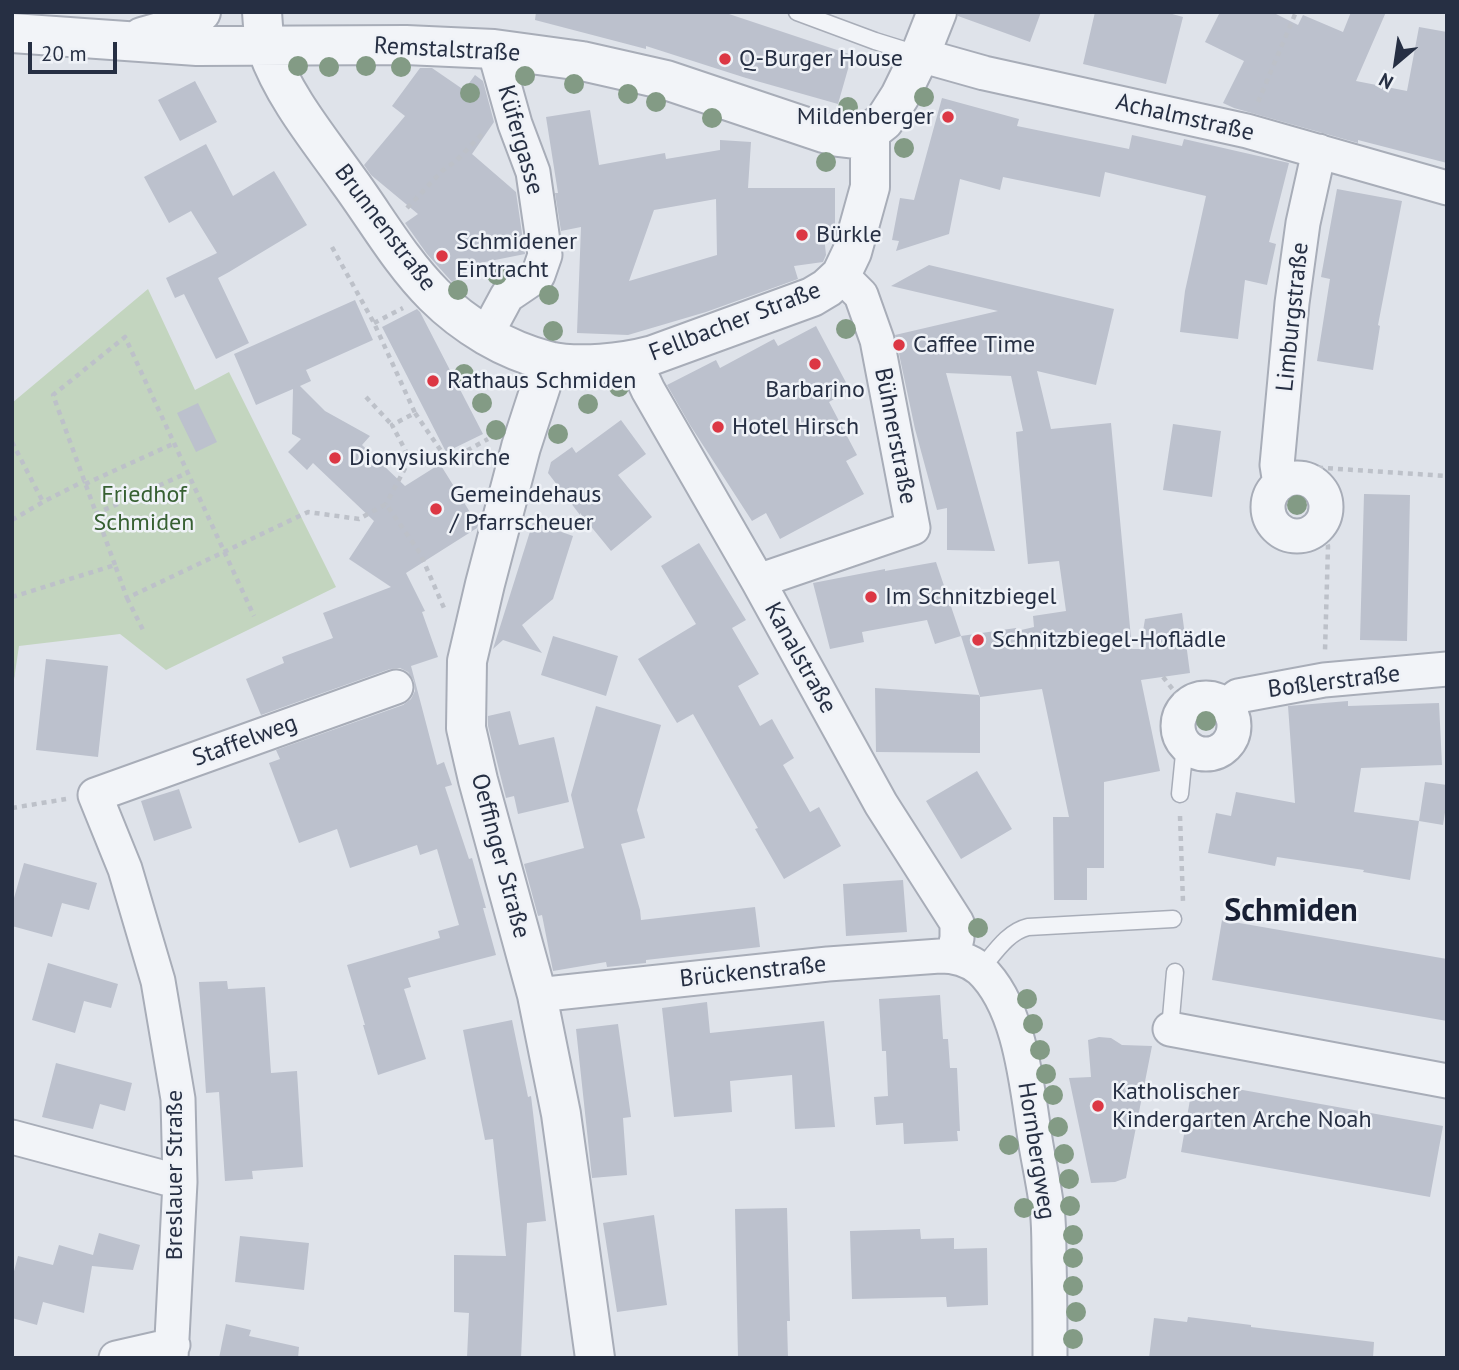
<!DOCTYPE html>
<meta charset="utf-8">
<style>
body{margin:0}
#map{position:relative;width:1459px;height:1370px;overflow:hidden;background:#dfe3ea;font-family:"PT Sans",sans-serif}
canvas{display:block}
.frame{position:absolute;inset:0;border:14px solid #262f43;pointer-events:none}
.north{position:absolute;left:1361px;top:28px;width:70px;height:70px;-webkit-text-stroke:5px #eff2f7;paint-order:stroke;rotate:209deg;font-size:19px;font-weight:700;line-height:28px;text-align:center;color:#262f43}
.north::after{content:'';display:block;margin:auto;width:24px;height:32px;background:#262f43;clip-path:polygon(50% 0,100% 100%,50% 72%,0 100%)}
.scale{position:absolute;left:28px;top:42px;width:89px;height:32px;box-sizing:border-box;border:4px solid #262f43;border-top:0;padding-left:9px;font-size:21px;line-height:24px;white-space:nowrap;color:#262f43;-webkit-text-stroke:5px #eff2f7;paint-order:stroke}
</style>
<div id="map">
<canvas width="1459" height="1370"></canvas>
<div class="frame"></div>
<div class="north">N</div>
<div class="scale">20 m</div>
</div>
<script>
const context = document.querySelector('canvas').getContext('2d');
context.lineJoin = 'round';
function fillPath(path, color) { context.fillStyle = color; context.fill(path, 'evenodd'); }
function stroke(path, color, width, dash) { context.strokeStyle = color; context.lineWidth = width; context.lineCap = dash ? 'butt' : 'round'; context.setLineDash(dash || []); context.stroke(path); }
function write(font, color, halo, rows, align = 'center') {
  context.font = font + ' "PT Sans",sans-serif'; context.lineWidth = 5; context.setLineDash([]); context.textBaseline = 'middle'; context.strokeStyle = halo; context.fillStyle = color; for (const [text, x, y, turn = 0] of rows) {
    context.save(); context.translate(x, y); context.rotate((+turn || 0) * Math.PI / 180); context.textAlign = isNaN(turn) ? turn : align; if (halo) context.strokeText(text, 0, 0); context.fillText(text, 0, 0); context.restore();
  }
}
const green = new Path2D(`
 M148 289 195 390 229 372 336 587 166 670 120 634 19 646 12 693V403Z`);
const building = new Path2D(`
 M536 12H723L852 55 838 104 746 78 646 46V49L535 20Z
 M958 12H1041L1030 42 958 16Z
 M1095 12H1165L1183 17 1166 84 1083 64Z
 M1220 12H1272L1298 25 1303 15 1343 32 1351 12H1386L1356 81 1407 91 1419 27 1447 32V163L1358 140V143L1234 108 1223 103 1244 61 1205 42Z
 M420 68H432L464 90 475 75 483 81 494 122 472 154 516 192 525 254 480 263 452 282 427 254 405 223 418 214 371 175 364 165 405 116 392 106Z
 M195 81 217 122 180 141 158 100Z
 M942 98 1019 119 1017 126 1129 149 1132 135 1182 146 1184 139 1289 163 1269 242 1276 244 1267 285 1245 280 1238 339 1180 332 1185 291 1206 196 1105 172 1100 197 1003 177 1000 190 960 179 949 234 896 251 899 241 892 240 900 198 914 200Z
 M590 110 599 165 665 153 666 159 720 150V140L751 142 748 188H835V230L834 234 824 235 826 255 823 262 794 266 798 279 706 312 628 335 577 333 581 227 561 231 555 193H558L546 117ZM716 199 717 255 629 281 654 210Z
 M206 144 233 196 274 171 307 225 229 272 218 278 249 343 216 359 184 294 175 298 166 278 217 253 191 211 169 223 144 177Z
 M1337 189 1402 201 1378 325 1380 326 1373 370 1317 361 1330 279 1321 277Z
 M929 265 1114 309 1096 385 1037 371 1051 429 1111 423 1132 649H1140L1145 619 1182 613 1190 673 1141 680 1160 771 1104 782V868H1087V900H1054L1053 817H1069L1042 689 980 697 961 636 1016 628 1017 631 1034 627 1033 616 1066 611 1059 561 1028 564 1016 432 1023 431 1011 376 946 373 995 551 947 550V508L937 510 915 429 895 335 998 311 891 286Z
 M355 300 373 340 306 370 311 381 300 386 325 411 370 436 362 445 405 486 440 464 478 525 477 528 406 573 425 611 422 612 438 657 411 666 437 765 444 762 452 785 445 787 469 859 472 858 486 908H483L496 955 408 978 411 987 404 989 426 1059 378 1075 363 1025H365L347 965 440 938 438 931 459 925 437 849 420 855 417 845 350 868 337 829 299 843 269 763 280 759 276 750 403 705 411 699 415 691 414 681 408 672 400 668 390 669 261 715 246 679 284 663 282 657 333 638 323 613 391 587 349 559 374 521 313 463 307 470 288 452 301 439 292 434 293 389 256 405 234 354Z
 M417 309 420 312 483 434 446 452 382 327Z
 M816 326 850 390 829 402 857 455 846 461 864 494 780 539 766 513 752 521 690 425 667 385 716 360 720 368 774 339 778 346Z
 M198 403 217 442 196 452 177 413Z
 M621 420 646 454 618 475 652 517 611 551 580 513V515L548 473 551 462 572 447 576 453Z
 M1173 424 1221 431 1212 497 1163 490Z
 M1364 494 1410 495 1407 641 1360 640Z
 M533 522 573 536 553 599 522 625 542 653 503 640 493 649Z
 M699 543 746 620 732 628 759 674 738 686 760 726 772 719 794 758 783 765 810 812 819 807 841 846 784 879 755 829 758 828 693 714 677 723 638 659 696 624 661 566Z
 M936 562 961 636 935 644 927 620 862 632 864 642 830 649 813 583 885 569V571Z
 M553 636 618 656 606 696 541 675Z
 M46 659 108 666 98 757 36 750Z
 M875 688 980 695V753L876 752Z
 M1348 701V706L1439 703 1442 765 1361 768 1354 812 1419 821 1410 880 1363 872 1364 870 1277 857 1275 866 1208 853 1216 813 1231 816 1236 792 1295 803 1288 706Z
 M596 706 661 725 637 810 645 838 621 844 640 910 641 920 755 907 760 947 646 960V963L607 967 606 962 553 971 542 915 538 916 524 864 584 848 571 795Z
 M510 711 519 745 554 737 569 802 518 814 514 796 506 798 488 726V716Z
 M977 771 1012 829 961 859 926 801Z
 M1425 782 1447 785V800L1443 825 1419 821Z
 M179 789 192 828 154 841 141 801Z
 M24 863 97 883 89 910 62 903 52 937 12 926V905Z
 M903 880 907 932 846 936 843 884Z
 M1222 920 1447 959V1021L1212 980Z
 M48 963 118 984 111 1008 84 1001 75 1033 32 1020Z
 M227 981 228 989 265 987 271 1073 297 1071 303 1167 252 1171 253 1179 225 1181 219 1092 206 1093 199 982Z
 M940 995 943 1039H948L950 1068H957L960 1131H957L958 1141 904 1144 903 1123 876 1125 874 1097 888 1096 886 1051H882L879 999Z
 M707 1002 710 1033 824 1021 835 1127 795 1129 792 1075 730 1081 732 1112 674 1117 662 1008Z
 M512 1020 528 1097 531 1096 546 1221 527 1223 521 1358H467L469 1313 454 1312V1255L506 1256 493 1139 485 1140 463 1030Z
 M618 1024 631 1117 623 1118 627 1175 592 1178 576 1029Z
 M1099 1037 1111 1038 1122 1045 1152 1046 1126 1178 1115 1182 1091 1183 1069 1078 1091 1077 1088 1040Z
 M56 1063 132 1083 125 1111 100 1104 93 1129 42 1117Z
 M1226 1087 1443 1126 1430 1197 1181 1152 1192 1088 1224 1094Z
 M787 1208 790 1321H787L788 1358H738L735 1209Z
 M654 1215 667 1305 617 1312 603 1223Z
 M920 1229 921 1239 954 1238V1249L987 1248 988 1305 947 1307 946 1297 852 1299 850 1231Z
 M99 1233 140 1245 133 1270 92 1266 84 1313 43 1302 37 1325 12 1318V1279L18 1256 53 1265 59 1245 93 1255Z
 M240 1236 309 1243 304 1290 235 1282Z
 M1188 1317 1251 1325V1327L1374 1342 1373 1358H1149L1154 1318 1187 1322Z
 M226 1324 251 1330 249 1336 299 1347 298 1358H219Z`);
const path = new Path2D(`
 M1258 102 1296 12
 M407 208 442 171 456 161 485 131
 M332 247 374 323 415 413 392 425 410 459 386 504
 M374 323 403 308
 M366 397 392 425
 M415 413 448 461 488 439
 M12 442 43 502
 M1308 467 1447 476
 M85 484 175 443
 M95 514 187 473
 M12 520 43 502 84 481
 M1320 526 1328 546 1325 651
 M115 565 53 395 125 337 254 616
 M12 597 115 565 127 598 308 512 359 519 386 504 420 553 444 608
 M127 598 144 632
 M12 664V677
 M1163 677 1186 706
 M12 808 66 799
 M1180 816 1183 902`);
const service = new Path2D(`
 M797 12 875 41 920 55
 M1180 794 1185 744
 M980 970C994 954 1007 932 1028 927L1173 919
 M1170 1029 1175 972`);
const minor = new Path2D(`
 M920 55 984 73 1247 131 1447 188
 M486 335 507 296 538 275 545 255 533 172 515 124 494 49
 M634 360 648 390 758 581 881 804 957 923V938L953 956
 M1268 507a29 29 0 1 1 58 0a29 29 0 1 1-58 0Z
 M1280 484 1277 465 1292 303 1303 223 1319 151
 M758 581 913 528 877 340 861 295 841 275
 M1178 726a28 28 0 1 1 56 0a28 28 0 1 1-56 0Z
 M1225 706 1238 696 1324 680 1447 669
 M537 995 828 964 940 956C955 956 968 959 980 969 1022 1008 1027 1091 1036 1145 1040 1169 1046 1194 1048 1219 1049 1233 1049 1247 1049 1261 1050 1294 1050 1326 1050 1358
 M1170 1029 1447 1081
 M12 1137 180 1182
 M116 1358 173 1345
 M171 1358 180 1182 178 1099 158 981 125 869 95 795 396 687`);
const tertiary = new Path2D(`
 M262 12C263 24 263 38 267 49 284 97 319 139 348 180 376 218 400 261 434 295 465 326 505 350 548 361 579 368 623 363 653 355L812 297 827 288 841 275 852 252 870 187V132
 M12 33 197 46 406 45 494 49 582 61 666 80 824 133 838 137 855 139 870 132 884 121 900 96 920 55 937 12
 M142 37 170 29 201 12
 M549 361 521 447 485 584 467 661 466 728 478 780 537 995 561 1114 595 1358`);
const trees = [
 [298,66],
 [366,66],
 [329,67],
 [401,67],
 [525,76],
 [574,84],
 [470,93],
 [628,94],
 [924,97],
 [656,102],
 [848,107],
 [712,118],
 [904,148],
 [826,162],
 [497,275],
 [458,290],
 [549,295],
 [846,329],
 [553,331],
 [464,374],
 [619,387],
 [482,403],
 [588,404],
 [496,430],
 [558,434],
 [1297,505],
 [1206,721],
 [978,928],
 [1027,999],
 [1033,1024],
 [1040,1050],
 [1046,1074],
 [1053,1095],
 [1058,1127],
 [1009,1145],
 [1064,1154],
 [1069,1179],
 [1070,1206],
 [1024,1208],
 [1073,1235],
 [1073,1258],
 [1073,1286],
 [1076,1312],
 [1073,1339]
];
const markers = [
 [725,59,7,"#dc3744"],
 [948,117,7,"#dc3744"],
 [802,235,7,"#dc3744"],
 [442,256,7,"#dc3744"],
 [899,345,7,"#dc3744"],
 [815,364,7,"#dc3744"],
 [433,381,7,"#dc3744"],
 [718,427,7,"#dc3744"],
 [335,458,7,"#dc3744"],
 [436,509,7,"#dc3744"],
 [871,597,7,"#dc3744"],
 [978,640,7,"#dc3744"],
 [1098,1106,7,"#dc3744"]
];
const streetNames = [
 ["Remstalstraße",447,50,3],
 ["Achalmstraße",1185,118,13],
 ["Küfergasse",520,140,74],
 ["Brunnenstraße",385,228,53],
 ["Limburgstraße",1293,317,-84],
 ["Fellbacher Straße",735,322,-21],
 ["Bühnerstraße",895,436,79],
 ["Kanalstraße",800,658,61],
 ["Boßlerstraße",1334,682,-7],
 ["Staffelweg",245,741,-20],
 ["Oeffinger Straße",500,856,75],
 ["Brückenstraße",753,972,-6],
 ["Hornbergweg",1036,1151,81],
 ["Breslauer Straße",175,1175,-90]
];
const poiNames = [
 ["Q-Burger House",739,59],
 ["Mildenberger",934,117,"right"],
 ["Bürkle",816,235],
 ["Schmidener",456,242],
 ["Eintracht",456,270],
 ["Caffee Time",913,345],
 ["Rathaus Schmiden",447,381],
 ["Barbarino",815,390,"center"],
 ["Hotel Hirsch",732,427],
 ["Dionysiuskirche",349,458],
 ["Gemeindehaus",450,495],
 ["/ Pfarrscheuer",450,523],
 ["Im Schnitzbiegel",885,597],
 ["Schnitzbiegel-Hoflädle",992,640],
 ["Katholischer",1112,1092],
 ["Kindergarten Arche Noah",1112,1120]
];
const parkNames = [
 ["Friedhof",144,495],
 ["Schmiden",144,523]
];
const districtNames = [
 ["Schmiden",1291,912]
];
fillPath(green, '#c3d5bf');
fillPath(building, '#bcc1cd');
stroke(service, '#a8adb8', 19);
stroke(minor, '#a8adb8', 37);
stroke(tertiary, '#a8adb8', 42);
stroke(path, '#bdc1c9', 4.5, [5, 5]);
stroke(service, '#f2f4f8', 16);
stroke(minor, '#f2f4f8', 33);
stroke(tertiary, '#f2f4f8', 38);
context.fillStyle = '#839b85';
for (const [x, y] of trees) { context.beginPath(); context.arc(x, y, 10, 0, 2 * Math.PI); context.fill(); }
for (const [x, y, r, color] of markers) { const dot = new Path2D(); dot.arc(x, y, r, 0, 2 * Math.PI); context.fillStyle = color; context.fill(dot); stroke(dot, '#eff2f7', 2.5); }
write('24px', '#262f43', '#eff2f7', streetNames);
write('24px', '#262f43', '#eff2f7', poiNames, 'left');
write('24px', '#376032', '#eff2f7', parkNames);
write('bold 32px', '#192034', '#eff2f7', districtNames);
</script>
